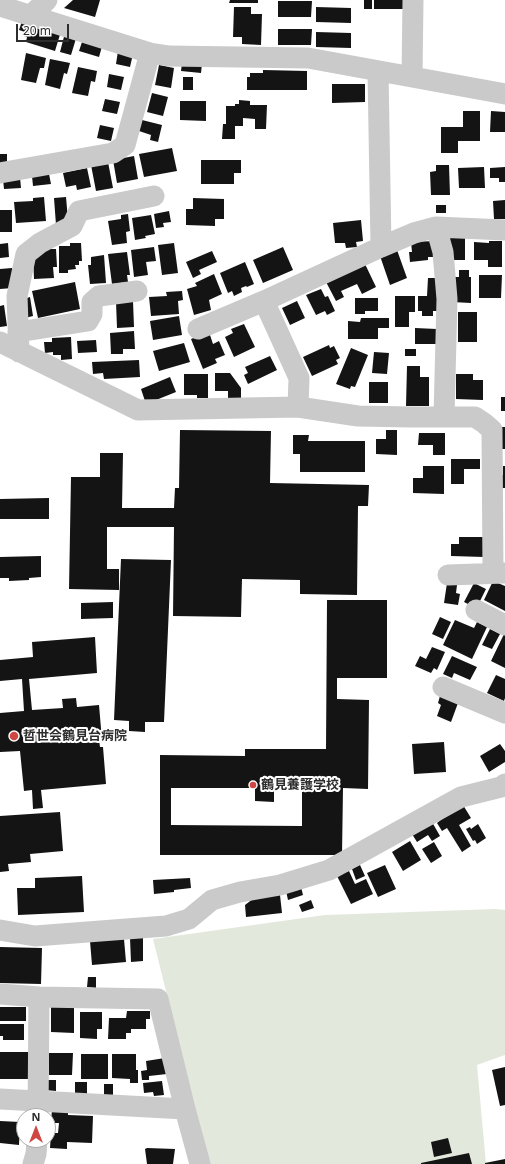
<!DOCTYPE html>
<meta charset="utf-8">
<style>
body{margin:0}
#map{position:relative;width:505px;height:1164px;overflow:hidden;background:#fff;font-family:"Noto Sans",sans-serif}
canvas{display:block}
.north{position:absolute;left:16px;top:1108px;width:40px;height:40px;box-sizing:border-box;background:#fff;border:1px solid #ababab;border-radius:50%;rotate:0deg;font-size:11px;font-weight:700;line-height:16px;text-align:center;color:#2d2d2d}
.north::after{content:'';display:block;margin:auto;width:14px;height:18px;background:#d04643;clip-path:polygon(50% 0,100% 100%,50% 72%,0 100%)}
.scale{position:absolute;left:16px;top:24px;width:53px;height:18px;box-sizing:border-box;border:2px solid #2d2d2d;border-top:0;padding-left:5px;font-size:12px;line-height:14px;white-space:nowrap;color:#2d2d2d;-webkit-text-stroke:3px #fff;paint-order:stroke}
</style>
<div id="map">
<canvas width="505" height="1164"></canvas>
<div class="north">N</div>
<div class="scale">20 m</div>
</div>
<script>
const context = document.querySelector('canvas').getContext('2d');
context.lineJoin = 'round';
function fillPath(path, color) { context.fillStyle = color; context.fill(path, 'evenodd'); }
function stroke(path, color, width, dash) { context.strokeStyle = color; context.lineWidth = width; context.lineCap = dash ? 'butt' : 'round'; context.setLineDash(dash || []); context.stroke(path); }
function write(font, color, halo, rows, align = 'center') {
  context.font = font + ' "Noto Sans","Noto Sans JP",sans-serif'; context.lineWidth = 4; context.setLineDash([]); context.textBaseline = 'middle'; context.strokeStyle = halo; context.fillStyle = color; for (const [text, x, y, turn = 0] of rows) {
    context.save(); context.translate(x, y); context.rotate((+turn || 0) * Math.PI / 180); context.textAlign = isNaN(turn) ? turn : align; if (halo) context.strokeText(text, 0, 0); context.fillText(text, 0, 0); context.restore();
  }
}
const green = new Path2D(`
 M495 909 505 910V1055L477 1065 486 1164H209L153 939 325 915Z`);
const building = new Path2D(`
 M73 0H100L95 17 64 8Z
 M230 0H258V3H229Z
 M364 0H372V9H364Z
 M374 0H403V9H374Z
 M278 1H312L311 17H278Z
 M234 7H251V14H262L261 45 242 44V37H233Z
 M316 7 351 8V23L316 22Z
 M23 18 62 28 55 51 26 42 27 37 24 36 25 32 19 30Z
 M66 29 78 32 71 55 60 52Z
 M278 29H312L311 45H278Z
 M316 32 351 33V48L316 47Z
 M84 36 103 43 99 57 79 51Z
 M118 51 133 54 130 67 116 64Z
 M26 53 46 58 44 68H40L36 83 21 80Z
 M50 59 70 63 67 74 64 73 60 89 45 85Z
 M182 63 202 64 201 73 181 71Z
 M159 65 174 68 171 88 155 85Z
 M78 67 97 71 95 82 91 81 88 96 72 93Z
 M263 70 307 71V90H247V77H250V73H263Z
 M109 74 124 77 121 90 107 87Z
 M183 77H193V90H183Z
 M332 84H365V102L332 103Z
 M152 93 168 97 163 116 147 112Z
 M105 99 120 102 117 114 102 111Z
 M239 100 250 101V105H267L266 129H255V119L243 118V126H235V139H222L223 124H226V106H235V104H239Z
 M180 101H206V121L180 120Z
 M463 111H480V141H458V153H441V127H463Z
 M491 111 505 112V132H490Z
 M142 120 162 125 158 142 150 140 151 135 139 131Z
 M100 125 114 128 111 141 97 138Z
 M172 148 177 171 144 177 139 154Z
 M0 154H7V167L0 168Z
 M134 156 138 179 117 183 113 160Z
 M201 160H241V173H234V184H201Z
 M108 162 113 188 96 191 91 165Z
 M436 165H449L450 195H431L430 172 436 171Z
 M484 167 485 188H459L458 168Z
 M505 167V182H499V178H490V168Z
 M87 168 91 187 77 190 76 185 66 187 63 173Z
 M49 174 51 184 33 186 32 176Z
 M20 177 21 188 4 189 3 179Z
 M44 197 46 221 16 223 14 202 33 201V198Z
 M66 197 68 220 56 225 54 198Z
 M193 198 224 199V219H215V226L186 225V209H193Z
 M505 200V219H494L493 201Z
 M436 205H446V213H436Z
 M0 210H12V232H0Z
 M169 211 171 222 163 223 164 227 156 228 154 214Z
 M128 214 130 231 126 232 127 243 112 245 108 221 121 219V215Z
 M151 215 155 234 145 236 146 238 135 240 132 218Z
 M361 220 363 241 356 242 357 247 346 248 345 243H335L333 223Z
 M447 233H465V260H450Z
 M436 241 433 257H428V260L410 262 409 252H412L411 242Z
 M489 241H502V267H488V260H474V242L489 243Z
 M8 243 9 257 0 258V244Z
 M70 243H81L82 261H79V265H75L76 269 68 270V273H59V246H70Z
 M174 243 178 273 162 275 158 245Z
 M154 247 156 261 146 262 148 275 134 277 131 250Z
 M283 247 293 270 263 283 253 260Z
 M43 249H56L57 267H53L54 278 34 279 33 254Z
 M397 250 407 278 390 285 380 256Z
 M212 251 217 262 199 270 201 274 193 278 186 262Z
 M127 252 130 275H127L128 282 112 284 108 254Z
 M104 255 106 283 90 284 88 265H91V257Z
 M245 262 254 284 247 287 246 286 241 288 242 292 234 296 232 291 228 293 220 273Z
 M365 264 376 287 362 294 357 284 341 291 344 297 336 301 326 282Z
 M12 268 13 288 0 289V269Z
 M459 270H469V277H471V303L452 302 453 277H459Z
 M214 274 222 294 209 300 211 310 194 315 187 289 197 286 195 283Z
 M479 275H502L501 298H479Z
 M428 278H441V311H433V316H422V311H418V296H427Z
 M75 282 80 309 38 318 32 291Z
 M321 289 325 297 328 296 335 311 327 315 325 311 316 315 306 295Z
 M182 291 183 300 178 301 179 314 151 316 149 297 167 296 166 292Z
 M395 296H415V312H409V327H395Z
 M30 297 33 316 25 318 24 299Z
 M355 298H378V311H365V314H355Z
 M133 301 134 327 117 328 116 302Z
 M297 301 305 318 290 325 282 308Z
 M4 305 7 326 0 327V306Z
 M458 312H477V342H458Z
 M179 316 182 335 153 340 150 321Z
 M361 318H389V328H378V339H348V321L360 322Z
 M244 324 255 347 234 357 225 337 233 333 231 329Z
 M415 328 437 329 440 344H415Z
 M134 331 135 349H123V354H111L110 333Z
 M209 332 213 344 219 341 225 355 215 359 217 363 203 369 191 339Z
 M71 337 72 359 61 360V355H53V352L45 353 44 342H52V338Z
 M96 340 97 352 78 353 77 341Z
 M184 343 190 362 159 371 153 351Z
 M329 345 330 348 334 346 340 358 336 360 338 364 312 376 303 357Z
 M351 348 368 355 355 387 351 386 350 389 336 384Z
 M405 349H416V356H405Z
 M374 352 389 353 387 374 372 373Z
 M270 356 277 370 248 384 244 375 248 373 245 367Z
 M139 360 140 377 104 379 103 373 93 374 92 362Z
 M407 366H420V377H429V406H406Z
 M215 373H230L241 388V398H228V391H215Z
 M184 374H208V398H197V395H184Z
 M456 374H473V380H483V400L456 399Z
 M170 377 176 392 146 404 141 389Z
 M369 382H388V403H369Z
 M501 397H505V411H501Z
 M499 427H505V449H499Z
 M180 430 271 431 270 483 369 485 368 506H358L357 595 300 594V580L242 579 241 617 173 616 174 527H107V569H119V590L69 589 71 477H100V453H123L122 508H174L175 488H179Z
 M386 430H397V455L376 454V439H386Z
 M419 433H445V455H433V445H418Z
 M293 435H309L308 441H365V472H300V454H293Z
 M451 459H480V469H464V484H451Z
 M423 466H444V494L413 493V478H423Z
 M503 466H505V488H498V475H503Z
 M49 498V519H0V499Z
 M459 537H484V557L451 556V544H459Z
 M41 556V577L29 578V580L9 581V578H0V557Z
 M121 559 171 560 164 722H145V732L129 731V721L114 720Z
 M493 581 505 586V611L484 600Z
 M447 583 457 585 456 593 460 594 458 605 444 603Z
 M474 583 486 589 478 605H470L464 602Z
 M327 600H387V678H337V699L369 700 368 789 343 788 342 855H160V755L245 756V749H326ZM171 788H255V801L274 802V788H302V826L171 825Z
 M113 602V618L81 619V603Z
 M440 617 451 622 443 639 432 634Z
 M455 620 474 628 477 622 487 627 472 659 443 645Z
 M490 629 500 634 492 649 482 645Z
 M505 632V668L491 661Z
 M95 637 97 673 29 679 32 710 63 708 62 699 76 698 77 707 99 705 102 740H99L100 747H103L106 784 41 790 43 808 33 809 32 790 24 791 20 751 0 752V713L24 711 22 679 0 681V660L33 657 32 642Z
 M432 647 445 652 437 670 434 668 431 673 415 666 420 656 426 659Z
 M452 656 477 667 470 680 454 673 452 678 443 674Z
 M496 675 505 679V698L504 701 487 693Z
 M440 696 458 703 451 722 437 716 441 705 438 703Z
 M444 742 446 772 414 774 412 744Z
 M500 744 505 751V762L489 772 480 756Z
 M463 805 471 818 459 825 471 846 462 852 447 828 442 831 437 823 442 819 441 818Z
 M60 812 63 851 30 854 31 862 8 864 9 871 0 872V816Z
 M432 822 440 836 432 841 428 835 417 842 412 834Z
 M478 824 486 838 477 844 475 840 473 841 466 829 470 827 471 829Z
 M410 841 421 860 403 871 392 852Z
 M434 842 442 856 431 863 422 849Z
 M360 865 365 876 356 880 352 869Z
 M385 865 396 889 378 897 367 873Z
 M349 871 355 884 366 879 373 894 351 904 337 876Z
 M82 876 84 912 18 915 17 888H35V878Z
 M190 878 191 888 174 890V892L154 894 153 880Z
 M301 887 303 895 288 900 286 891Z
 M258 895H280L282 913 246 917 245 905Z
 M311 900 314 908 302 912 299 905Z
 M130 938H143V961L131 962Z
 M124 939 126 962 92 965 90 941Z
 M0 947 42 948 41 984 0 983Z
 M88 977H96V988L87 987Z
 M0 1007H26V1021H0Z
 M51 1007H74V1033L51 1032Z
 M127 1011H150V1019H146V1029H131V1033H126V1039H108L109 1018H126Z
 M80 1012H102V1029H97V1039L80 1038Z
 M0 1024H24V1040H3V1036H0Z
 M0 1052H29V1079H0Z
 M49 1053H73L72 1075H49Z
 M81 1054H108V1079H81Z
 M112 1054H136V1070H138V1083H130V1079L112 1078Z
 M165 1058 167 1074 149 1076V1080H142L141 1071 147 1070 146 1061Z
 M505 1067V1105L500 1106 492 1070Z
 M45 1080H56V1091L45 1090Z
 M162 1081 164 1095 154 1096 153 1092 144 1093 143 1083Z
 M75 1082H87V1095H75Z
 M104 1084H113V1095H104Z
 M52 1109 68 1110V1115L93 1116 92 1143 67 1142V1149L50 1148 51 1133H58L59 1123H51Z
 M0 1121 20 1122 19 1145 0 1143Z
 M448 1138 452 1153 434 1157 431 1142Z
 M147 1148 175 1149 173 1164H147L145 1149Z
 M469 1153 472 1164H421V1163Z
 M505 1159V1164H485V1163Z`);
const minor = new Path2D(`
 M0 6 150 53 169 56 308 58 505 94
 M30 16 47 0
 M378 71 381 247
 M412 77 413 0
 M0 173 113 153 125 145 150 53
 M436 227 443 252 447 299 444 417
 M198 329 264 301
 M18 332 88 321 92 314V302L99 296 137 291
 M0 342 138 410 298 407 358 416 411 417H475L484 423 492 430 493 573
 M19 352 17 296 26 254 40 243 72 226 79 211 154 196
 M298 407 299 378 264 301 381 247 414 233 436 227 505 230
 M448 575 505 573
 M476 610 505 625
 M443 687 505 713
 M0 930 35 936 166 926 189 919 212 900 240 892 280 885 329 870 461 797 501 787 505 784
 M0 994 39 997 158 999 185 1109 200 1164
 M0 1099 185 1109
 M38 1116 39 997
 M33 1164 36 1154 37 1140`);
const markers = [
 [14,736,5,"#d04643"],
 [253,785,4,"#d04643"]
];
const poiNames = [
 ["哲世会鶴見台病院",23,736],
 ["鶴見養護学校",261,785]
];
fillPath(green, '#e2e9dc');
fillPath(building, '#141414');
stroke(minor, '#cacaca', 21);
for (const [x, y, r, color] of markers) { const dot = new Path2D(); dot.arc(x, y, r, 0, 2 * Math.PI); context.fillStyle = color; context.fill(dot); stroke(dot, '#fff', 1.5); }
write('bold 13px', '#2d2d2d', '#fff', poiNames, 'left');
</script>
